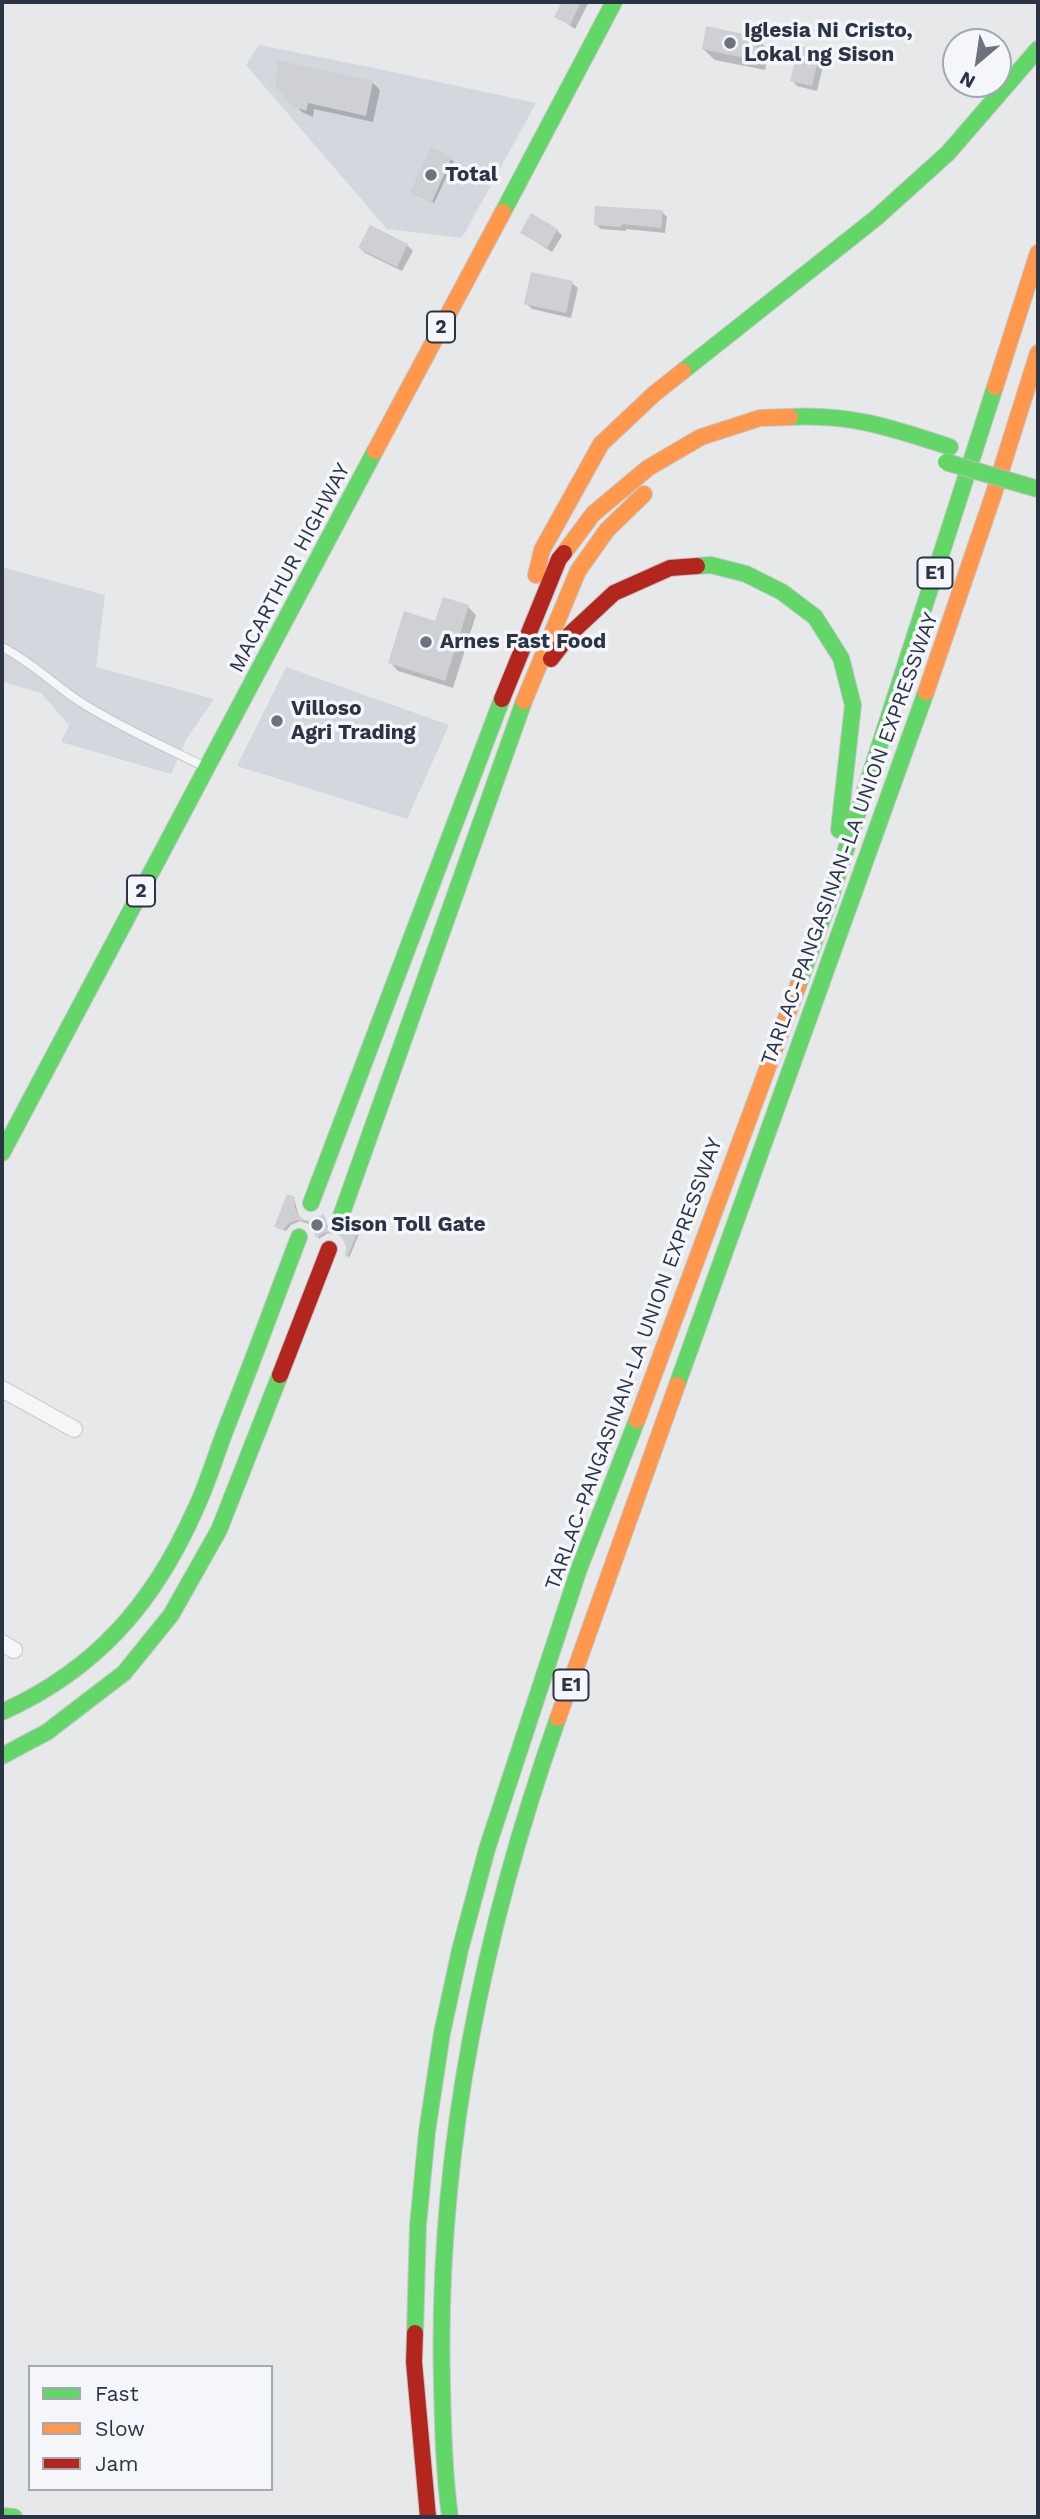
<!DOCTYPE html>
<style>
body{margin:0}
#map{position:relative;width:1040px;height:2519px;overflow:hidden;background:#e6e8ea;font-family:"Work Sans",sans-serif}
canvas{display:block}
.frame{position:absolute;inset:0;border:4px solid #2b3445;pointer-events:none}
.legend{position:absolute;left:28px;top:2365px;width:245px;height:126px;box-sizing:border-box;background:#f4f6f9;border:2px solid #a4a8b1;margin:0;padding:9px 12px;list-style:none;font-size:21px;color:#2b3445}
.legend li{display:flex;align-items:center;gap:14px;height:35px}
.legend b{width:35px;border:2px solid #a4a8b1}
.north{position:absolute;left:942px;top:28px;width:70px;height:70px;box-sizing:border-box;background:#f4f6f9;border:2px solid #a4a8b1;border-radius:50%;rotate:209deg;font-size:19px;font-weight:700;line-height:28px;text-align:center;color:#2b3445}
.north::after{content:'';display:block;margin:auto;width:24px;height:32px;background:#6c737f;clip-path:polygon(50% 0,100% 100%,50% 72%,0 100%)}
</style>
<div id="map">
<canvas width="1040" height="2519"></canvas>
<div class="frame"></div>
<ul class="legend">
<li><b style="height:9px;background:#63d668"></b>Fast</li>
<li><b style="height:9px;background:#ff974d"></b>Slow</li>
<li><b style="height:9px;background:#b3261e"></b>Jam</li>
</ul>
<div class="north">N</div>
</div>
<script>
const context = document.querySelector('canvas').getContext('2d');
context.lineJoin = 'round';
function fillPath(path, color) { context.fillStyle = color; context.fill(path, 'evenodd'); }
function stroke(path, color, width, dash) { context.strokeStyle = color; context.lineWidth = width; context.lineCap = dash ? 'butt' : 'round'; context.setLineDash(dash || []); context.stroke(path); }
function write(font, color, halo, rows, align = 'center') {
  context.font = font + ' "Work Sans",sans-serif'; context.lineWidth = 7; context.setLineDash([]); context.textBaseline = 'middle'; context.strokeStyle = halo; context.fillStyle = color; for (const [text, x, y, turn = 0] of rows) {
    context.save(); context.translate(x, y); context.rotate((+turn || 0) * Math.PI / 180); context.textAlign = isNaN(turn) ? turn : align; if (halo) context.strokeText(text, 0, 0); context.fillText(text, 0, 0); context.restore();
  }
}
const built = new Path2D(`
 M259 45 379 69 536 103 462 238 387 229 246 65Z
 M2 567 105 595 96 667 214 699 187 738 171 774 61 742 69 725 41 693 2 682Z
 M286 667 449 725 407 819 237 766Z`);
const shadow = new Path2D(`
 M564 2H589L575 29 556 16Z
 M757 39 769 50 765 70 715 60 703 49Z
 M819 53 825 58 817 91 797 86 792 80Z
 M373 83 380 90 373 122 314 109 313 117 302 112 277 86Z
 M432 150 454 161 434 203 415 194Z
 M662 212 667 217 665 233 626 229V231L601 229 595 224Z
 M557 230 562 236 552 252 522 233Z
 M407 245 413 251 402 271 365 253 360 248Z
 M572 283 578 288 571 318 532 309 526 303Z
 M468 607 476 615 453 688 398 671 390 662 436 623Z
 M294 1198 299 1217 305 1221 314 1222 324 1216 329 1230 334 1234 345 1235 360 1225 362 1227 349 1258 347 1255 348 1247 345 1238 340 1235 328 1233 319 1239 314 1226 300 1221 291 1225 286 1231 278 1228Z`);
const building = new Path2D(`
 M562 2H581L570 25 554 17Z
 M706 26 758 37 754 60 702 49Z
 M799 46 820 51 812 86 790 81Z
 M277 60 373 81 366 116 308 103 306 111 293 106 276 87Z
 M431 147 452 157 432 202 410 192Z
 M595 206 663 210 661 228 622 224 621 227 594 225Z
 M531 213 558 229 547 248 520 233Z
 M370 225 408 244 397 267 358 248Z
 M531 272 573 281 566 313 524 304Z
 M443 597 469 605 445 681 388 663 404 611 435 621Z
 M287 1194 295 1197 294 1206 298 1215 305 1220H313L324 1214 327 1227 335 1232 345 1233 353 1229 357 1222 361 1224 347 1257 345 1256 346 1247 343 1239 336 1233 326 1232 316 1238 312 1226 306 1221 297 1220 289 1223 283 1230 274 1227Z`);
const lane = new Path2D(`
 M2 647C32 662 54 685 82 703 120 727 163 746 203 766`);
const street = new Path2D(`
 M2 1389 74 1429
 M2 1643 14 1650`);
const fast = new Path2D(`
 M503 212 614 2
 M683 371 876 218 948 153 1038 49
 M790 417C852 414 892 428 950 447
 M697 566 711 565 746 574 782 592 815 617 841 658 853 705 839 830
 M798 986 832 893 995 387
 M2 1153 375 451
 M311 1203 502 699
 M341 1216 524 701
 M677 1385 926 692
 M2 1712C96 1670 154 1603 195 1510 208 1483 216 1454 227 1426 252 1363 275 1300 299 1237
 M2 1756 47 1732 124 1673 171 1615 219 1530 280 1375
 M415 2333 418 2225 427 2132 442 2033 460 1950 487 1849 579 1569 637 1420
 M2 2516 14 2517
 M450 2517C444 2473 443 2429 442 2384 436 2156 482 1933 558 1718`);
const slow = new Path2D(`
 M995 387 1038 253
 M375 451 503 212
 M564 553 593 514 648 468 701 437 760 418 790 417
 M536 575 542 550 601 444 654 394 683 371
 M926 692 993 496 1038 353
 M524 701 578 571 607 530 644 494
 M637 1420 798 986
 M558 1718 677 1385`);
const jam = new Path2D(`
 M551 659 570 634 614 593 670 568 697 566
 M502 699 559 559 564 553
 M280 1375 329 1249
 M415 2333 414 2362 428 2517`);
const fastBridge = new Path2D(`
 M946 462 1038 489`);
const markers = [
 [730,43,7,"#6c737f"],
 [431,175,7,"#6c737f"],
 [426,642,7,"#6c737f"],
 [277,721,7,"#6c737f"],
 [317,1225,7,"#6c737f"]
];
const shields = [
 [441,327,28],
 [935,573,35],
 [141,891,28],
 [571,1685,35]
];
const shieldNames = [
 ["2",441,327],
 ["E1",935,573],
 ["2",141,891],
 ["E1",571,1685]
];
const poiNames = [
 ["Iglesia Ni Cristo,",744,31],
 ["Lokal ng Sison",744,55],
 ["Total",445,175],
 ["Arnes Fast Food",440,642],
 ["Villoso",291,709],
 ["Agri Trading",291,733],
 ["Sison Toll Gate",331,1225]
];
const streetNames = [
 ["MACARTHUR HIGHWAY",290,568,-62],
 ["TARLAC-PANGASINAN-LA UNION EXPRESSWAY",850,839,-70],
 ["TARLAC-PANGASINAN-LA UNION EXPRESSWAY",634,1364,-70]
];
fillPath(built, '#d4d7dd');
fillPath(shadow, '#0003');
fillPath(building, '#ced0d3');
stroke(lane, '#c4c6c8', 10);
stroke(street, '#c4c6c8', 18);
stroke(fast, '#c4c6c8', 18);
stroke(slow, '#c4c6c8', 18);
stroke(jam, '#c4c6c8', 18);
stroke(lane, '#f5f6f7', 8);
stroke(street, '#f5f6f7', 16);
stroke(fast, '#63d668', 16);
stroke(slow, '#ff974d', 16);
stroke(jam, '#b3261e', 16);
stroke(fastBridge, '#b8bbbf', 18, []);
stroke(fastBridge, '#63d668', 16);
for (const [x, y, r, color] of markers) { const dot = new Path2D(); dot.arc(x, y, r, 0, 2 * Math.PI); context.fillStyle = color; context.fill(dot); stroke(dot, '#f4f6f9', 2.5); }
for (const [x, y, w] of shields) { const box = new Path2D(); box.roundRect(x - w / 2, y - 15.5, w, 31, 5); context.fillStyle = '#f4f6f9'; context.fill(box); stroke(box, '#2b3445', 2); }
write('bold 19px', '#2b3445', null, shieldNames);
write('bold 21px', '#2b3445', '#f4f6f9', poiNames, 'left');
write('21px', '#2b3445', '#f4f6f9', streetNames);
</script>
